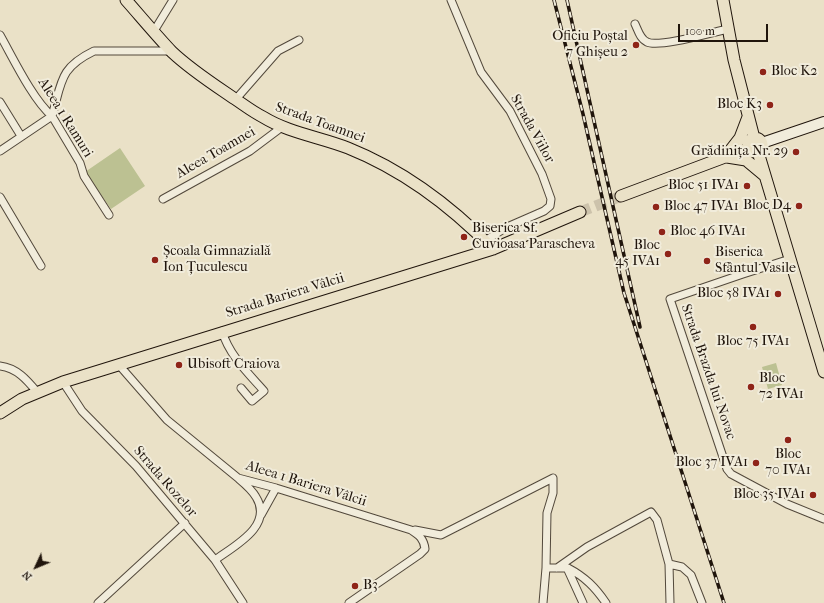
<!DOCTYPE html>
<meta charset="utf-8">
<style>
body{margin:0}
#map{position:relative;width:824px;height:603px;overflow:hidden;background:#eae1c7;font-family:"IM FELL French Canon",serif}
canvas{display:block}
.north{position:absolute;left:16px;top:547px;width:40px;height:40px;-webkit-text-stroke:3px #f1ecdb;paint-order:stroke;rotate:226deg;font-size:11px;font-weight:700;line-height:16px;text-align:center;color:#20150c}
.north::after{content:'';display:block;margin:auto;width:14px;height:18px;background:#20150c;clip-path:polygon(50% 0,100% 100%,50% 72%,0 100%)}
.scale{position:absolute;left:678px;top:24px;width:90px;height:18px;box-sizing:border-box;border:2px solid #20150c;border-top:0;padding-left:5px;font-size:12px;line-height:14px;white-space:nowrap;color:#20150c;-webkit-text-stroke:3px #f1ecdb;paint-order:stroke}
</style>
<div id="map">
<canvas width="824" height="603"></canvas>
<div class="north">N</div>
<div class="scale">100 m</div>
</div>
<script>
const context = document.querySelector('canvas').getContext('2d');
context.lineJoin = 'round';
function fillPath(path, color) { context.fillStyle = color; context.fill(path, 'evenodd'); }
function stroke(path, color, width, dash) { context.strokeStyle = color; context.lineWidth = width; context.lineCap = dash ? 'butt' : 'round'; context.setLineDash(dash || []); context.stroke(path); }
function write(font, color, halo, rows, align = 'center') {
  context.font = font + ' "IM FELL French Canon",serif'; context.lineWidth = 4; context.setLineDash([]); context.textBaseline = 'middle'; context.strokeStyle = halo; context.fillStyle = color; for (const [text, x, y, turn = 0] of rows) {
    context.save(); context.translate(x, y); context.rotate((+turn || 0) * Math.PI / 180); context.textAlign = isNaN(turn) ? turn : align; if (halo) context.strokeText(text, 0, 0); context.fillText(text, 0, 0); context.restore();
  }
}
const green = new Path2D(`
 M120 148 145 186 111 209 85 172Z
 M776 363 782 385 768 389 762 367Z`);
const primaryTunnel = new Path2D(`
 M580 212 621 196`);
const minor = new Path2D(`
 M451 0 481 72 510 111 542 174 551 199 550 206 544 211 505 228 485 241
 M635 24C638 30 640 39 647 42 659 48 713 32 728 29
 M154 31 173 0
 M0 35C13 58 33 100 52 116L80 163 84 176 109 215
 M236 99 278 51 299 40
 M0 102 21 136
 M0 151 52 116C62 82 59 68 94 51H171
 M0 197 41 266
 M163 199 250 151 282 127
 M790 259 743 274 670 299 727 469 731 474 787 504 824 519
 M222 331C229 355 248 373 264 391L252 401 241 388
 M119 365 167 420 238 478 276 488 411 530C419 535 424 539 425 549L420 554 349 603
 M0 366C17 368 27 380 37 392
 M63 382 82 411 136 466 215 560 243 603
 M261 515 276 488
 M415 530 441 535 553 478V493L547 513 546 568 543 603
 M215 560C234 546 274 526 256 497 252 490 245 484 239 479
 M669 564 682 567 691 575 702 603
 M546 568H567L583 603
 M557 568 587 547 651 512 657 520 669 564 670 603
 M568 568C585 577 595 587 606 603
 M98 603 185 523`);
const secondary = new Path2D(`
 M762 143 824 122`);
const primary = new Path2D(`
 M126 0C141 17 156 35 172 52 191 70 213 84 235 99 244 105 253 112 263 117 289 133 320 137 348 148 403 170 452 207 493 249
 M723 0 734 60 754 138
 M748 145a7 7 0 1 1 14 0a7 7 0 1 1-14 0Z
 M758 152 824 372
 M726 156 740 138 748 117
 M727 157 746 160 764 175
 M621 196 749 148
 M0 413 22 399 63 382 493 249 580 212`);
const rail = new Path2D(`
 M554 0 583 114 624 293 724 603
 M567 0 640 327`);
const markers = [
 [636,45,4,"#8f2418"],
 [763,72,4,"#8f2418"],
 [770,105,4,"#8f2418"],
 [796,152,4,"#8f2418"],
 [747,186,4,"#8f2418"],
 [799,206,4,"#8f2418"],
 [656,207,4,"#8f2418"],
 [662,232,4,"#8f2418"],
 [464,237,4,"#8f2418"],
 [668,254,4,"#8f2418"],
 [155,260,4,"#8f2418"],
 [707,261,4,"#8f2418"],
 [778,294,4,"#8f2418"],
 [753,327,4,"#8f2418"],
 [179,365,4,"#8f2418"],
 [751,387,4,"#8f2418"],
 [788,440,4,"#8f2418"],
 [756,463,4,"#8f2418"],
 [813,495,4,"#8f2418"],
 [355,586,4,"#8f2418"]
];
const poiNames = [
 ["Oficiu Poștal",628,37],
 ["7 Ghișeu 2",628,53],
 ["Bloc K2",771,72,"left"],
 ["Bloc K3",762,105],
 ["Grădinița Nr. 29",788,152],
 ["Bloc 51 IVA1",739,186],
 ["Bloc D4",791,206],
 ["Bloc 47 IVA1",664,207,"left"],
 ["Biserica Sf.",472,229,"left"],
 ["Cuvioasa Parascheva",472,245,"left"],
 ["Bloc 46 IVA1",670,232,"left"],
 ["Bloc",660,246],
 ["45 IVA1",660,262],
 ["Școala Gimnazială",163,252,"left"],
 ["Ion Țuculescu",163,268,"left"],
 ["Biserica",715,253,"left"],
 ["Sfântul Vasile",715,269,"left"],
 ["Bloc 58 IVA1",770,294],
 ["Bloc 75 IVA1",753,342,"center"],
 ["Ubisoft Craiova",187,365,"left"],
 ["Bloc",759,379,"left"],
 ["72 IVA1",759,395,"left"],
 ["Bloc",788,455,"center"],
 ["70 IVA1",788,471,"center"],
 ["Bloc 37 IVA1",748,463],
 ["Bloc 35 IVA1",805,495],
 ["B3",363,586,"left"]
];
const streetNames = [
 ["Aleea 1 Ramuri",65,118,58],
 ["Strada Toamnei",320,123,20],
 ["Strada Viilor",532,129,61],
 ["Aleea Toamnei",216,153,-30],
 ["Strada Bariera Vâlcii",285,296,-17],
 ["Strada Brazda lui Novac",708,372,71],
 ["Strada Rozelor",165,482,49],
 ["Aleea 1 Bariera Vâlcii",306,484,17]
];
fillPath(green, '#bcc192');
stroke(primaryTunnel, '#ccc2ab', 11, [11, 5.5]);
stroke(minor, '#52483b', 9);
stroke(secondary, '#20150c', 12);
stroke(primary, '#20150c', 13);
stroke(minor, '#f1ecdb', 7);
stroke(secondary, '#f1ecdb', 10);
stroke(primary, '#eae1c7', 11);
stroke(rail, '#20150c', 3.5);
stroke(rail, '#f1ecdb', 2, [6]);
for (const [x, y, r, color] of markers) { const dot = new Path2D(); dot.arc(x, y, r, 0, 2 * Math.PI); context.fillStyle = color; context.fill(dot); stroke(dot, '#f1ecdb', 1.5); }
write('14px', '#20150c', '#f1ecdb', poiNames, 'right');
write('14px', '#20150c', '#f1ecdb', streetNames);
</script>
